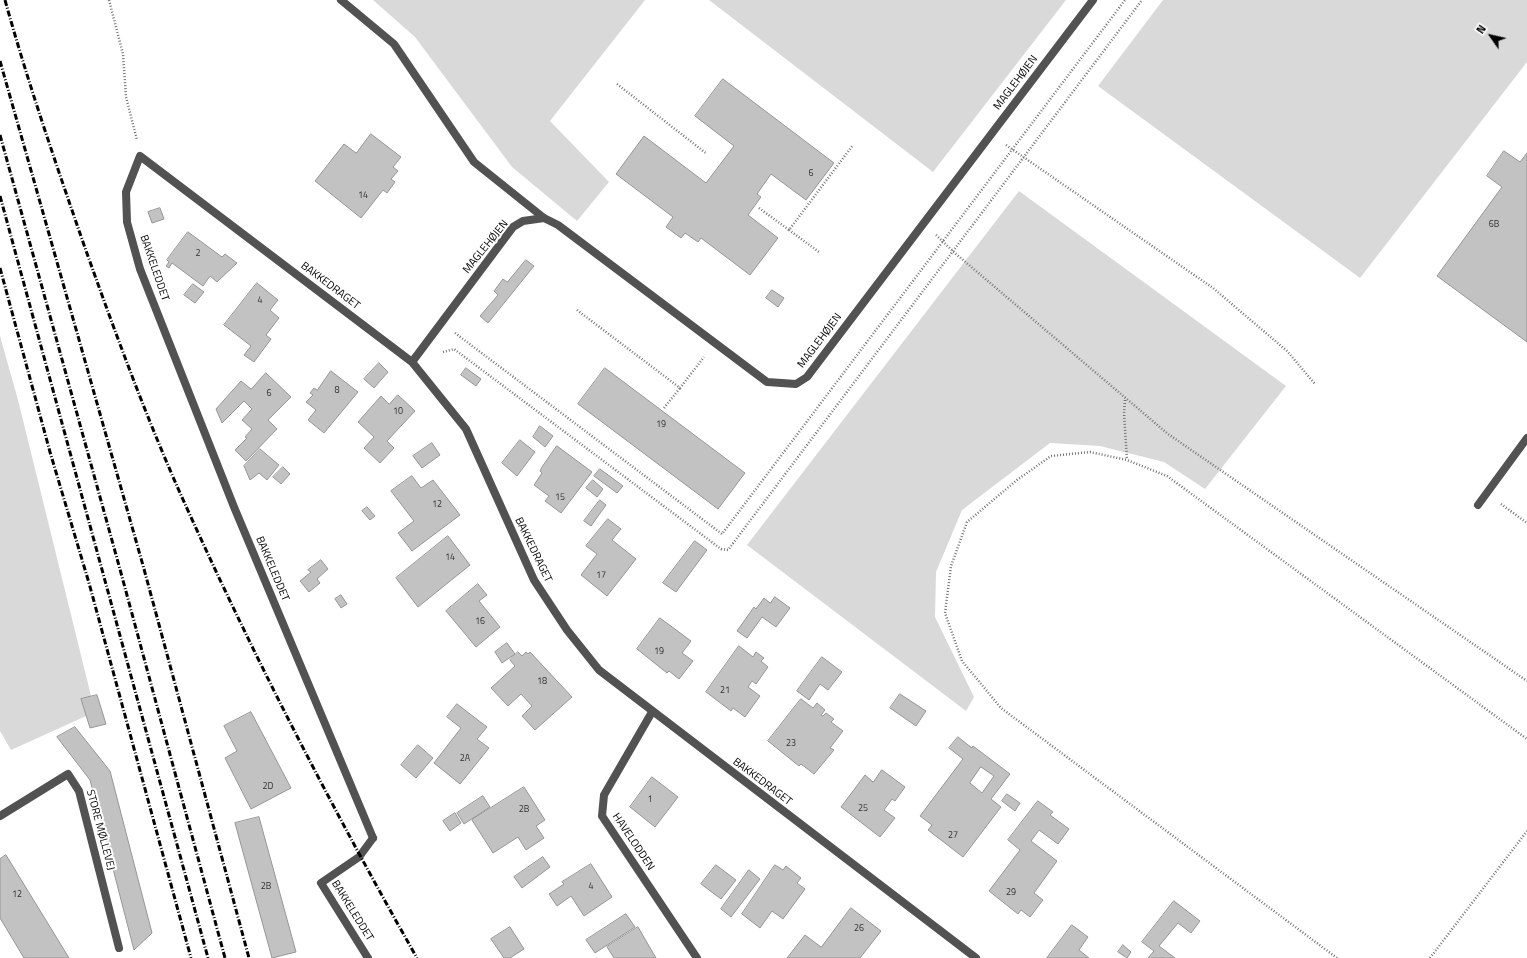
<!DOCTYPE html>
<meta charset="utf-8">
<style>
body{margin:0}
#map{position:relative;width:1527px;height:958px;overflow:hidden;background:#fff;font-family:"Titillium Web",sans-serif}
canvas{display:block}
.north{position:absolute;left:1471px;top:16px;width:40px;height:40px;-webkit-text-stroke:3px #fff;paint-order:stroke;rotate:304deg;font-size:11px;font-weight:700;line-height:16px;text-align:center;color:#000}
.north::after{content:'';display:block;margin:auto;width:14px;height:18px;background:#000;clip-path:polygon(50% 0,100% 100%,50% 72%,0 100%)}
</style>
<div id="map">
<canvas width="1527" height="958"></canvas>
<div class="north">N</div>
</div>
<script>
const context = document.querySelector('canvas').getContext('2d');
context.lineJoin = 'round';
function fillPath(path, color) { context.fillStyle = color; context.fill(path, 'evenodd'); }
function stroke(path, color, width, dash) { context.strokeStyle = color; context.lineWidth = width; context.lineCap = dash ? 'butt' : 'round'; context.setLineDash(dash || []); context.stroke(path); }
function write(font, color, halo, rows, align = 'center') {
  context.font = font + ' "Titillium Web",sans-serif'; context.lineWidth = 4; context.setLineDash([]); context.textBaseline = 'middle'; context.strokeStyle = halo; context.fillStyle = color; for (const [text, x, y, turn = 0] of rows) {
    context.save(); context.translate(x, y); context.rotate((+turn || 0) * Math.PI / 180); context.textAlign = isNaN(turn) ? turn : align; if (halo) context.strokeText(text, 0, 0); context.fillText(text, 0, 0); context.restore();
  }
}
const green = new Path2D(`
 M373 0H645L550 121 609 182 577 221 512 167 415 37Z
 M709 0H1066L933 172Z
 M1163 0H1527V62L1360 278 1098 86Z
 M1019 191 1286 386 1205 489 1164 462 1100 446 1050 443 962 510 936 572 935 617 974 697 966 711 747 545Z
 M0 336 18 400 95 712 11 750 0 731Z`);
const building = new Path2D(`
 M723 79 834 163 806 200 771 174 757 194 761 197 748 215 778 238 750 275 701 238 698 242 685 233 681 238 666 227 673 217 616 174 644 136 706 183 734 146 695 116Z
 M371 134 401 157 393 167 398 171 391 179 395 182 387 193 383 190 361 218 315 181 344 144 356 153Z
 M1504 151 1520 162 1527 153V342L1437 276 1502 187 1487 176Z
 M160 208 164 219 152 223 148 212Z
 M188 232 222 257 225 254 237 263 217 282 210 276 203 286 172 263 169 268 166 266 169 262 167 260Z
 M526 260 534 266 488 323 480 316 498 295 494 291 503 279 507 282Z
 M257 283 278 300 270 310 279 318 266 335 271 339 254 362 244 355 251 346 224 325Z
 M193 284 204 292 195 303 184 295Z
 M772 290 784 298 778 307 766 298Z
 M379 363 388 372 374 388 364 379Z
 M466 368 481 379 476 386 461 375Z
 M605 368 745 473 718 509 578 404Z
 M331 371 358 392 324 433 308 420 316 410 306 402 313 395 310 393 314 388 317 390Z
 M266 373 291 397 268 420 277 429 246 461 235 450 247 438 245 437 252 429 242 420 252 409 244 401 222 423 216 409 241 381 251 389Z
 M398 395 415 411 387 441 394 448 380 463 364 448 374 437 358 422 381 396 389 404Z
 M540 426 553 436 545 447 533 437Z
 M520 440 535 452 517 476 502 463Z
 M432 443 440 455 422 468 413 456Z
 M557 446 592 472 561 513 545 501 549 496 534 485 542 473 540 471 542 467Z
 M260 449 279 465 267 480 259 473 250 480 244 466Z
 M283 467 290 474 281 484 273 477Z
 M600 469 623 486 617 493 594 476Z
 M412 476 421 488 433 480 460 515 412 551 398 533 414 521 391 491Z
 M593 480 603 489 597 497 586 488Z
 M600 500 606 505 591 526 584 521Z
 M367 507 375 516 370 520 362 511Z
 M608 519 621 529 612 540 636 559 607 596 581 575 597 554 586 546Z
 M448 536 470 565 418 607 396 578Z
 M695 541 707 550 676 592 663 583Z
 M321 560 328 569 317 579 320 583 309 592 300 581 311 572 308 570Z
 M478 584 487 595 479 601 500 627 476 647 446 611Z
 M341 595 347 604 341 608 335 599Z
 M775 597 790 608 776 627 762 617 747 638 737 631 754 607 756 609 764 598 770 603Z
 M660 618 691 641 682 653 693 661 679 679 669 671 667 673 637 649Z
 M507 643 515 654 502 663 495 652Z
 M739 646 753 657 756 652 764 658 761 661 768 667 756 684 752 681 748 687 760 696 745 717 733 708 731 711 706 692Z
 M518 652 522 656 526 652 528 654 530 652 572 697 535 730 522 716 532 706 521 694 508 706 491 688 515 666 510 660Z
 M822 657 842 672 828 690 820 684 809 700 797 691Z
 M900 694 926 711 916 726 890 708Z
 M97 695 106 724 90 728 81 699Z
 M801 699 813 708 817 703 825 710 821 715 823 716 826 713 834 719 831 722 843 731 830 748 834 750 814 774 801 764 799 766 768 741Z
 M457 704 487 727 477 739 489 748 460 784 434 763 461 728 447 717Z
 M251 712 291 788 251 809 225 758 237 751 224 726Z
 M75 727 110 771 152 933 134 950 90 780 57 737Z
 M958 737 972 748 973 746 1010 774 991 799 1001 807 963 857 928 830 932 825 920 816 963 759 949 748ZM981 767 994 776 982 793 970 783Z
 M418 745 433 758 416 778 401 765Z
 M882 770 905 787 895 801 892 799 884 810 895 818 880 837 841 807 865 775 873 782Z
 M652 777 678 797 655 827 630 807Z
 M524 787 545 820 536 826 544 838 526 850 518 837 493 853 472 820Z
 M1007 794 1020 803 1015 811 1002 801Z
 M483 796 490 807 464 824 457 813Z
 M1038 801 1053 812 1050 815 1069 829 1058 844 1039 830 1031 841 1057 861 1034 893 1043 900 1030 917 1021 910 1018 914 989 891 1020 850 1008 840Z
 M455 813 461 823 450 831 443 821Z
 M259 817 296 952 272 958 235 823Z
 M6 855 69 958H24L0 918V859Z
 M543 857 550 867 522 888 514 877Z
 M591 864 612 897 584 916 571 896 557 906 549 894 564 884 562 882Z
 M716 865 736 880 721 899 701 884Z
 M775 865 783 870 786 866 801 878 797 883 805 889 783 919 772 911 760 928 742 914Z
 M749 870 760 879 731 917 721 909Z
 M1174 901 1200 921 1191 933 1178 923 1159 946 1175 958H1148L1154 951 1142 942Z
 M851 908 881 931 860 958H787L805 935 821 947Z
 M626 914 635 927 595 953 586 940Z
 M1072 925 1088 937 1079 950 1089 958H1047Z
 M510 927 524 949 510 958H504L491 939Z
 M638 927 656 958H614L607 947Z
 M1123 945 1131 952 1127 958 1118 952Z`);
const path = new Path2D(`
 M109 0 123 54 126 97 137 140
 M617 84 707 154
 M1006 145 1213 288 1287 351 1315 384
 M759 208 789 230 853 145
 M789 230 819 252
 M936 235 956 254 1168 434 1527 681
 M577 310 680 388 704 357
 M455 333 722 534 1125 0
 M443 352 454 349 721 549 728 550 1142 0
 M1125 400 1124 413 1127 460
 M664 408 680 388
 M1501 504 1527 523
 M1337 958 1001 708 962 661 945 613 951 566 967 522 1017 480 1051 456 1090 452 1127 460 1167 476 1527 739
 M1430 958 1527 831`);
const lane = new Path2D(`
 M341 0 394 44 474 162 544 218
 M1478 505 1527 438
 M368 958 321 883 359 857 373 838`);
const street = new Path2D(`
 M412 362 513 227 523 221 544 218 558 225 767 382 796 384 807 377 1093 0
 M652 712 604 795 602 816 697 958
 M0 816 68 774 79 791 119 948
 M373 838 234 507 140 269 127 222 126 192 140 156 412 362 466 429 534 580 567 630 599 670 976 958`);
const rail = new Path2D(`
 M5 0C28 83 56 164 84 245 115 332 147 420 185 504 255 659 333 810 417 958
 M0 61 144 569 249 958
 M0 135 121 573 225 958
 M0 196 208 958
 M0 268 50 452 89 583 191 958`);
const numberNames = [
 ["6",811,174],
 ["14",363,196],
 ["6B",1494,225],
 ["2",198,254],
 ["4",260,301],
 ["8",337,391],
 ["6",269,394],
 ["10",398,412],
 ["19",661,425],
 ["15",560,498],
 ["12",437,505],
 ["14",450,558],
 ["17",601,576],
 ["16",480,622],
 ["19",659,652],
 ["18",542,682],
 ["21",725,691],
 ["23",791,744],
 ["2A",465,759],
 ["2D",268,787],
 ["1",650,800],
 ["25",863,809],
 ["2B",524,810],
 ["27",953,836],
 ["2B",266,887],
 ["4",591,887],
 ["29",1011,893],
 ["12",17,895],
 ["26",859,929]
];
const streetNames = [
 ["MAGLEHØJEN",1016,83,-53],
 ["MAGLEHØJEN",486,247,-51],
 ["BAKKELEDDET",154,268,71],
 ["BAKKEDRAGET",330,286,37],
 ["MAGLEHØJEN",820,341,-53],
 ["BAKKEDRAGET",533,550,64],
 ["BAKKELEDDET",272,569,67],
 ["BAKKEDRAGET",762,782,37],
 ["STORE MØLLEVEJ",100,830,75],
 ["HAVELODDEN",633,842,56],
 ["BAKKELEDDET",352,911,58]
];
fillPath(green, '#d9d9d9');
fillPath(building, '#c2c2c2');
stroke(building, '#969696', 1);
stroke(path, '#747474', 2.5, [1, 2]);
stroke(lane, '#525252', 8);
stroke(street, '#525252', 8);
stroke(rail, '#000', 3, [6, 2, 1, 2]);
write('9px', '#303030', null, numberNames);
write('11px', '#000', '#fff', streetNames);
</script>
